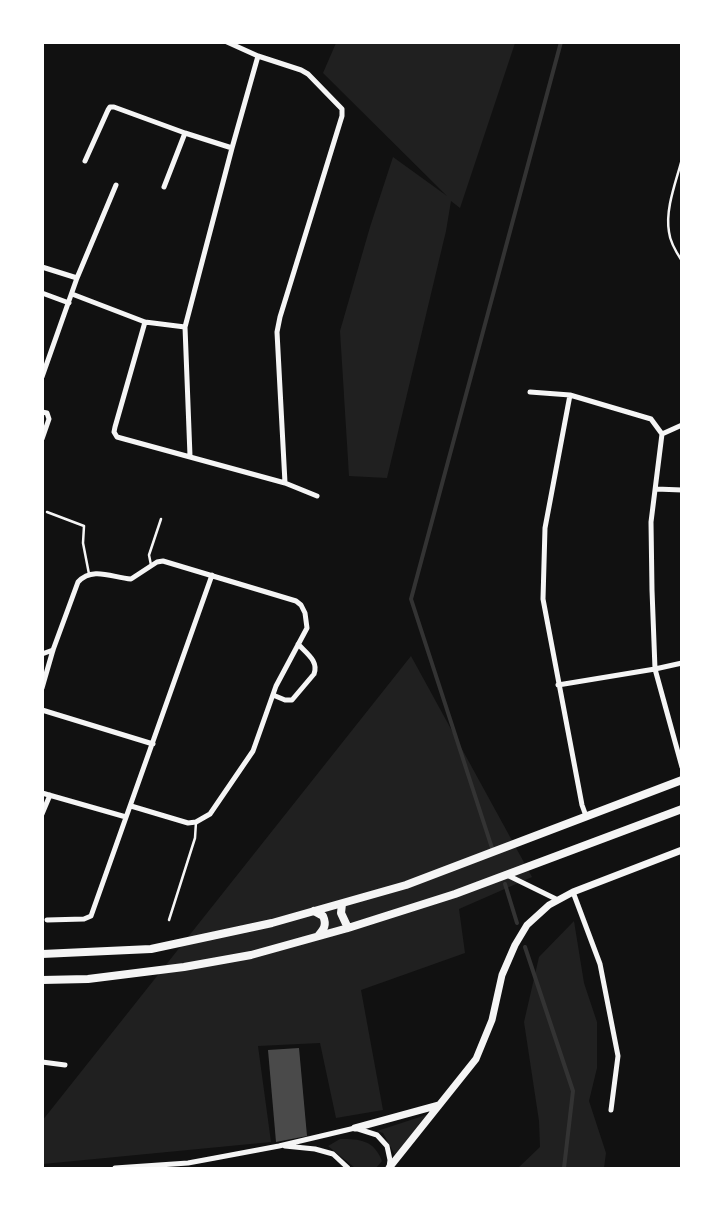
<!DOCTYPE html>
<style>
body{margin:0}
#map{position:relative;width:724px;height:1211px;overflow:hidden;background:#111;font-family:Helvetica,sans-serif}
canvas{display:block}
.frame{position:absolute;inset:0;border:44px solid #fff;pointer-events:none}
</style>
<div id="map">
<canvas width="724" height="1211"></canvas>
<div class="frame"></div>
</div>
<script>
const context = document.querySelector('canvas').getContext('2d');
context.lineJoin = 'round';
function fillPath(path, color) { context.fillStyle = color; context.fill(path, 'evenodd'); }
function stroke(path, color, width, dash) { context.strokeStyle = color; context.lineWidth = width; context.lineCap = dash ? 'butt' : 'round'; context.setLineDash(dash || []); context.stroke(path); }
const green = new Path2D(`
 M336 43H515L460 208 451 201 446 231 387 478 349 476 340 331 370 227 393 157 447 196 323 73Z
 M411 656 532 877 459 909 465 953 361 990 383 1110 336 1118 320 1043 258 1046 271 1142 43 1164 42 1121Z
 M574 921 584 983 597 1022V1068L589 1101 606 1153 604 1168H518L540 1147 539 1121 524 1022 539 957Z
 M429 1114 395 1155 383 1133 377 1131Z
 M340 1139C360 1139 374 1140 382 1161L376 1168H355L328 1146Z`);
const stream = new Path2D(`
 M492 848 411 599 561 42
 M505 884 517 923
 M525 947 573 1091 564 1168`);
const building = new Path2D(`
 M299 1048 307 1136 276 1142 268 1050Z`);
const service = new Path2D(`
 M682 159C676 182 665 209 669 232 670 242 676 252 682 261
 M47 512 84 526 83 543 89 574
 M151 565 149 555 161 519
 M169 920 195 838 196 822`);
const minor = new Path2D(`
 M258 56 301 70 308 74 342 109V116L280 317 277 332 285 483
 M85 161 108 110 110 107H114L185 133 232 148
 M164 187 185 133
 M42 267 77 278
 M42 293 69 303
 M72 294 145 322 185 327 190 456
 M145 322 115 427 114 432 117 437 285 483 317 496
 M185 327 232 148 258 56 227 42
 M42 377 77 278 116 185
 M530 392 570 395 651 419 662 434
 M570 395 545 528 543 599 582 805 586 816
 M42 412 47 413 49 419 42 439
 M662 434 651 522 652 590 655 669 682 767
 M662 434 682 425
 M656 489 682 490
 M42 654 53 650
 M558 685 655 669 682 663
 M42 688 53 650 78 582C93 566 113 578 131 579L157 562 163 561 296 601 301 605 305 613 307 628 276 686 253 751 210 814 196 822 188 823 131 806
 M273 695 285 700H292L314 674C319 661 306 653 298 644
 M42 710 153 744
 M42 793 126 817
 M42 814 50 795
 M507 875 558 900
 M573 892 600 964 618 1056 611 1110
 M47 920 84 919 91 916 212 575
 M42 1062 65 1065
 M285 1146 315 1149 333 1154 348 1168
 M115 1168 188 1163 215 1158 279 1146 355 1128 377 1135 387 1146 390 1160 389 1167`);
const tertiary = new Path2D(`
 M355 1128 439 1105
 M389 1168 476 1059 492 1020 502 975 515 945 527 925 549 905 573 892 682 850`);
const secondary = new Path2D(`
 M342 904 341 913 348 928
 M314 911 323 916C327 925 324 929 318 936
 M42 954 151 949 272 923 406 885 682 780
 M42 980 88 979 184 967 251 955 348 928 455 894 682 809`);
fillPath(green, '#202020');
stroke(stream, '#333', 4);
fillPath(building, '#4a4a4a');
stroke(service, '#f5f5f5', 2.5);
stroke(minor, '#f5f5f5', 5);
stroke(tertiary, '#f5f5f5', 7);
stroke(secondary, '#f5f5f5', 8);
</script>
